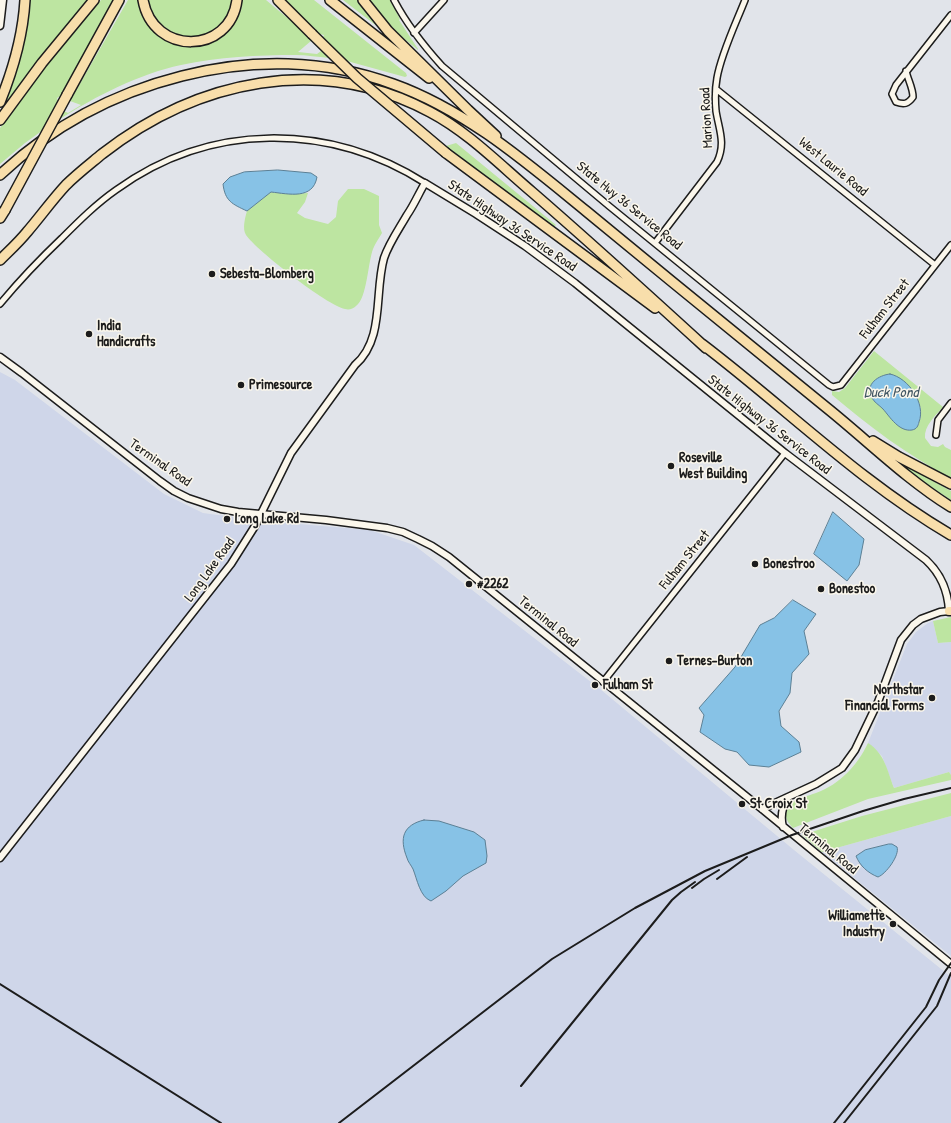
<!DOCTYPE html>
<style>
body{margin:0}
canvas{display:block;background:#e1e4ea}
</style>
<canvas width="951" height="1123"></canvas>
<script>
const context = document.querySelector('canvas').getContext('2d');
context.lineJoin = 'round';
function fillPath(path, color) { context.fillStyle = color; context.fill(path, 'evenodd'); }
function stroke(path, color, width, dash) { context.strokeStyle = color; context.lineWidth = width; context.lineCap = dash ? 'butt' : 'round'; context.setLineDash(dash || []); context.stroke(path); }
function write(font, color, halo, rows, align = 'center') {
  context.font = font + ' "Patrick Hand",sans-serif'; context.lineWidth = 3; context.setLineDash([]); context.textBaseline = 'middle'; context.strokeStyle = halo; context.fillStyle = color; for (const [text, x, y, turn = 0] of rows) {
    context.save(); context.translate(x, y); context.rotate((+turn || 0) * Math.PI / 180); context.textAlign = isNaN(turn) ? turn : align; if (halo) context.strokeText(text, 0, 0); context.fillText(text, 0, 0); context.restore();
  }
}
const built = new Path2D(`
 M0 372 15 380 164 494 203 513 263 521 370 530 414 545 600 689 794 850 951 977V1123H0Z
 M933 621 938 643 951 642V775L949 772 894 788 882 756 868 743 907 644 916 632 928 623Z
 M951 816V956L822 852Z`);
const green = new Path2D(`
 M29 0H87L32 69 7 103 5 102C18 69 26 35 29 0Z
 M101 0H114L61 96 57 98 58 101 55 106 56 107 43 130 25 143 0 164V128L42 71Z
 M128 0H140C143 10 145 20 152 28 171 52 210 52 229 28 236 20 239 10 241 0H266L297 26 311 41 298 52 317 54 321 51 329 58C318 57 306 55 296 55 258 55 219 57 181 65 139 74 96 96 60 119L64 111 68 113 81 105 70 101Z
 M147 0H233L226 20 215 31 197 39 169 33 153 19Z
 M285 0H314L406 73 407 76 405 77 347 61 323 37 324 35 319 34Z
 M343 0H359L368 14 379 26 378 27Z
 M369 0H390L400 19 399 20 418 49V50L391 28Z
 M456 143 556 225 554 227 446 146Z
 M348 189H364L379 196V225L382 233C379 238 375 244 373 249 368 262 367 299 356 306 353 309 349 310 345 309 328 306 256 250 246 235 242 229 245 218 247 211L271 192 291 194 308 193 305 202 297 213 305 218 328 224 336 217 338 201Z
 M874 351 943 407C935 416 924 426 925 438L931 446 938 447 943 444 945 447 951 450V478C907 455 870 427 832 395V391L839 392 845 388ZM908 386C919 401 926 410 917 427 906 421 880 409 873 399 870 396 870 391 870 387Z
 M904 465 951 491V500L925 483 903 466Z
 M951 617V642L938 643 933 621Z
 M868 743C885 754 887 770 894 788L949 772 951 775V780L868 799 793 828C786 821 782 812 790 804 796 798 808 796 816 793 840 784 857 766 868 743Z
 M951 793V816L822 852 802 835 862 816Z`);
const water = new Path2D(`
 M278 170 311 173 317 177C313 200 289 194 271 192L247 211C232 204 225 201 223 184L230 177 244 172Z
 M890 374C909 378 926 404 919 422 918 426 917 429 912 430 899 432 890 417 883 409 879 405 874 402 872 398 864 384 879 375 890 374Z
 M833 512 864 539 859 565 847 581 814 554Z
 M793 600 816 614 804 631 809 654 792 673 790 693 779 711 781 726 799 742 801 752 769 767 749 765 737 752 725 749 700 732 704 715 699 708 735 667 760 625 774 618Z
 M424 820 439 821 474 832 485 840 487 856 486 863 463 876 446 891 431 901C420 897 417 879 413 869 411 865 408 862 407 858 399 838 403 825 424 820Z
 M889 844H892L897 847C900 855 886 874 878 877 868 873 860 866 856 856L865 850Z`);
const minor = new Path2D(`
 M394 0C407 25 423 45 442 66L609 206 829 385 833 387 841 385 951 245
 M414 33 444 0
 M906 71C908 80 913 88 913 97 908 104 904 105 896 102L892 94 896 85 951 15
 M716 89 935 265
 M655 243 717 162C726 143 719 130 716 111 715 100 715 89 717 78 721 54 736 23 745 0
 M0 304C19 281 40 259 62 238 79 221 96 204 116 190 210 122 328 122 425 183
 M936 435 938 420 951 403
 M603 682 785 453`);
const tertiary = new Path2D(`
 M0 26 3 0
 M0 357 22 373 160 481 174 491 188 498 221 509 238 512 326 520 387 528 403 532 418 539 432 546 449 557 762 809 951 964
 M783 827C780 816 782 807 788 797
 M0 858 231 564 255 526 291 453 355 365C385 339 374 293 384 258 389 243 399 229 407 215 414 205 419 193 425 183L476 214 525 246 575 283 785 453 926 560C941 574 948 590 949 611L940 612 921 619 913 625 901 640 878 702 855 750 842 768 816 784 762 809`);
const trunk = new Path2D(`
 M949 611H951`);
const motorway = new Path2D(`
 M143 0C153 56 230 55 237 0
 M278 0 312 34
 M330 0 429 78
 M363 0 388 31 468 110 496 136
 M67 95 119 0
 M0 102C13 70 23 35 25 0
 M0 120 42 63 94 0
 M446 153 655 308
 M0 175C51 127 114 93 182 76 252 58 325 59 393 84 466 110 527 163 586 211 666 277 747 343 827 408 868 441 906 479 951 507
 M0 218 5 210
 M0 260C9 251 19 242 27 232 40 217 52 200 66 185 77 174 90 164 102 154 197 80 320 53 430 112 468 132 499 164 532 192 591 243 648 295 706 348
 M702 344C785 407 860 482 951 535
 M873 441 899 457 951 484`);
const rail = new Path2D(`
 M717 879 747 857
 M692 888 704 879 719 870
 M0 984 221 1123
 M521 1086 672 900 681 892 695 882
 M339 1123 552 959 635 908 705 871 792 835 863 811 904 799 951 788
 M834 1123 926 1007 939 980 951 963
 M844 1123 937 1006 951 973`);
const motorwayBridge = new Path2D(`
 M312 34 357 78 446 153
 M5 210 67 95`);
const markers = [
 [212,274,4,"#1c1c1c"],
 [89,334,4,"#1c1c1c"],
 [241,385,4,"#1c1c1c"],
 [671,466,4,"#1c1c1c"],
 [227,519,4,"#1c1c1c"],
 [755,564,4,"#1c1c1c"],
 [469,584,4,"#1c1c1c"],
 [821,589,4,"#1c1c1c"],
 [669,661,4,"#1c1c1c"],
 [595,685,4,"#1c1c1c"],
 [932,698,4,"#1c1c1c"],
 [742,804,4,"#1c1c1c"],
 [893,924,4,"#1c1c1c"]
];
const streetNames = [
 ["Marion Road",707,118,-93],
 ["West Laurie Road",833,167,39],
 ["State Hwy 36 Service Road",629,206,39],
 ["State Highway 36 Service Road",512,226,34],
 ["Fulham Street",885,309,-52],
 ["State Highway 36 Service Road",769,425,38],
 ["Terminal Road",160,463,35],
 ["Fulham Street",685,560,-51],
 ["Long Lake Road",210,570,-54],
 ["Terminal Road",548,622,39],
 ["Terminal Road",828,849,39]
];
const poiNames = [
 ["Sebesta-Blomberg",220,274],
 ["India",97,326],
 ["Handicrafts",97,342],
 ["Primesource",249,385],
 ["Roseville",679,458],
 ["West Building",679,474],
 ["Long Lake Rd",235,519],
 ["Bonestroo",763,564],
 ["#2262",477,584],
 ["Bonestoo",829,589],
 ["Ternes-Burton",677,661],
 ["Fulham St",603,685],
 ["Northstar",924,690,"right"],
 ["Financial Forms",924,706,"right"],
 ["St Croix St",750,804],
 ["Williamette",885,916,"right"],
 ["Industry",885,932,"right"]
];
const waterNames = [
 ["Duck Pond",891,393]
];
fillPath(built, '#cfd6e9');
fillPath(green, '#bde5a1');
fillPath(water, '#87c2e6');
stroke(water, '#5c8095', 1);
stroke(minor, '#1c1c1c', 8);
stroke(tertiary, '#1c1c1c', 9);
stroke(trunk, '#1c1c1c', 11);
stroke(motorway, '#1c1c1c', 12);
stroke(minor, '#fbf7ec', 5);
stroke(tertiary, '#fbf7ec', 6);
stroke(trunk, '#f8deab', 8);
stroke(motorway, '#f8deab', 9);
stroke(rail, '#1c1c1c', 2);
stroke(motorwayBridge, '#1c1c1c', 12, []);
stroke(motorwayBridge, '#f8deab', 9);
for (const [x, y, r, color] of markers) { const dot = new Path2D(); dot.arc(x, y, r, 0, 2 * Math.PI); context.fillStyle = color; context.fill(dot); stroke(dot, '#fbf7ec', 1.5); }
write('14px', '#1c1c1c', '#fbf7ec', streetNames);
write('bold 14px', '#1c1c1c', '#fbf7ec', poiNames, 'left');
write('italic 15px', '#415663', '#fbf7ec', waterNames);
</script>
